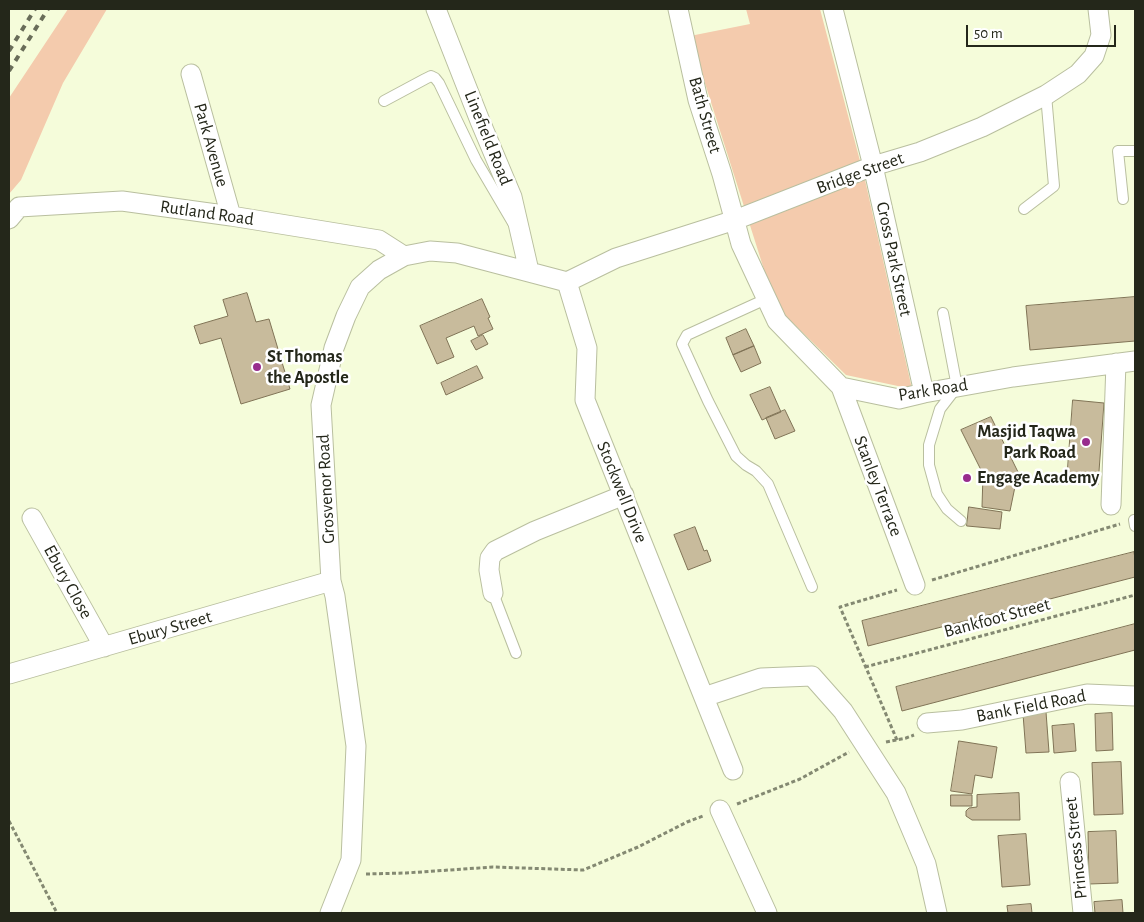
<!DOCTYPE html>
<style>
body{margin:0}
#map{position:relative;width:1144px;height:922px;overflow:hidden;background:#f5fcda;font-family:"Alegreya Sans",sans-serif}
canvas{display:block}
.frame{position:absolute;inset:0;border:10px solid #24271a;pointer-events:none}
.scale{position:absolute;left:966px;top:25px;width:150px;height:22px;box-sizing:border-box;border:2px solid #24271a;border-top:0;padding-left:6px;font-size:15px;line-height:18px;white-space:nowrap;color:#24271a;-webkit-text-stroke:4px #fff;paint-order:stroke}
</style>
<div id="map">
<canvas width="1144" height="922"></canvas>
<div class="frame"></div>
<div class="scale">50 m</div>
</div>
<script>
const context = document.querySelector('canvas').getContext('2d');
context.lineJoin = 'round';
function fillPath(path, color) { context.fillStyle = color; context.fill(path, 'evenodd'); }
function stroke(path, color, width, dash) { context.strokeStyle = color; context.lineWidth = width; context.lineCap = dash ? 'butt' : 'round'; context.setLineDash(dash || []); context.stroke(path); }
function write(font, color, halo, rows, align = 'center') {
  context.font = font + ' "Alegreya Sans",sans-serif'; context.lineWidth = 5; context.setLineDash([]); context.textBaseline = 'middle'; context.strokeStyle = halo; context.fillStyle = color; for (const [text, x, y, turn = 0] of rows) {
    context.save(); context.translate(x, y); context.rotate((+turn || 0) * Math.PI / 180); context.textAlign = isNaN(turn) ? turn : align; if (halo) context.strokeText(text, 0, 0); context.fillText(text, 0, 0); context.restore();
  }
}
const green = new Path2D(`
 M68 9H107L63 83 21 180 9 194V98Z
 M746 9H820L865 180 912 389 846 375 788 318 780 320 690 36 750 24Z`);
const building = new Path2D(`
 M247 293 256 322 269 319 290 389 241 404 221 338 200 344 194 326 228 316 223 300Z
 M1135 297V341L1030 350 1026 306Z
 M482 299 490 317 488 318 493 329 478 336 474 326 446 338 454 357 437 364 420 326Z
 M746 329 754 346 733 355 726 338Z
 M483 335 488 344 476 350 471 341Z
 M754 346 761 363 741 372 733 355Z
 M477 366 483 378 446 395 441 383Z
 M770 387 781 412 762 420 750 395Z
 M1073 400 1104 403 1098 485 1067 481Z
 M785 410 795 431 775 439 766 418Z
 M991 417 1018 472 1010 511 982 507 983 474 961 430Z
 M969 507 1002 512 1000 529 967 526Z
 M695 527 704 551 707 550 711 561 688 570 674 535Z
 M1134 552 1135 559V577L868 646 862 621Z
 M1135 624V650L902 711 896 687Z
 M1046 712 1049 752 1026 753 1023 714Z
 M1112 713 1113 750 1096 751 1095 714Z
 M1074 724 1076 751 1054 753 1052 726Z
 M959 741 997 747 992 778 975 775 972 794 951 791Z
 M1121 762 1123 814 1094 815 1092 763Z
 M1019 793 1020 820H972L966 816V811L969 808 977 807V795Z
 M951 795H972V806H951Z
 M1116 831 1118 883 1089 884 1088 832Z
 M1026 834 1030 885 1002 887 998 836Z
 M1122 900 1123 913H1095L1094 902Z
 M1031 904 1032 913H1008L1007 906Z`);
const path = new Path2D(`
 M932 580 1120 524
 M865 667 1135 595
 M897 740 840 607 897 590
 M886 742 906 738 914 735
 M737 804 800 779 849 752
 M9 821 57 913
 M366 874 406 873 493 867 583 870 638 847 687 822 703 816`);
const lane = new Path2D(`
 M384 101 425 79 431 76 435 78 439 83 476 160 513 223
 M1123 199 1118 151H1135
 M1024 209 1054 186 1046 95
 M766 299 687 335 682 344 708 401 736 456 746 465 756 471 768 484 812 587
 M943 313 957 387 940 409 929 445V465L937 494 947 509 961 521
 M1134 520 1135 526
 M493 593 516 653`);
const street = new Path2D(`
 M436 9 480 121 512 197 529 271
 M678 9 698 100 722 174 741 244 777 321 841 387 899 399 924 393 1013 377 1135 361
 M833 9 873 166 924 393
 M191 74 231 216
 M9 219 19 207 122 201 231 216 379 240 404 256
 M567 282 616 258 735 220 873 166 920 152 982 127 1046 95 1078 74 1094 56 1101 35 1098 9
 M567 282 587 348 585 400 733 770
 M841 387 915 585
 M1111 505 1116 363
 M32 518 104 647
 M493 593 489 570 490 558 495 551 535 531 624 495
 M9 674 331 581
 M704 697 761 678 812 676 843 711 896 793 926 864 937 913
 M927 723 962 720 1087 694 1135 696
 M1070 782 1083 913
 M720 810 767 913
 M330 913 351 860 356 746 335 596 331 581 321 405 334 348 346 316 360 287 379 270 404 256 430 251 457 253 567 282`);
const rail = new Path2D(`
 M9 51 35 9
 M9 71 48 9`);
const markers = [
 [257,367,5,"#982c8d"],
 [1086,442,5,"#982c8d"],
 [967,478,5,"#982c8d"]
];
const streetNames = [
 ["Bath Street",705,115,74],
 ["Linefield Road",488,138,68],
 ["Park Avenue",211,145,74],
 ["Bridge Street",860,173,-20],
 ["Rutland Road",207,213,8],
 ["Cross Park Street",894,259,78],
 ["Park Road",933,390,-9],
 ["Stanley Terrace",878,486,69],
 ["Grosvenor Road",326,489,-93],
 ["Stockwell Drive",622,492,68],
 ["Ebury Close",68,582,61],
 ["Bankfoot Street",997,618,-15],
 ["Ebury Street",170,628,-16],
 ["Bank Field Road",1031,706,-11],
 ["Princess Street",1076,848,-96]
];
const poiNames = [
 ["St Thomas",267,357],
 ["the Apostle",267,378],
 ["Masjid Taqwa",1076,432,"right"],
 ["Park Road",1076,453,"right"],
 ["Engage Academy",977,478]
];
fillPath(green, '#f4cbad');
fillPath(building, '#c8bb9c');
stroke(building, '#807356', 1);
stroke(lane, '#b9bf9f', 12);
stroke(street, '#b9bf9f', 21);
stroke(path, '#848972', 3, [4, 2.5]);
stroke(lane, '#fff', 10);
stroke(street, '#fff', 19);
stroke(rail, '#696d59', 4, [6, 6]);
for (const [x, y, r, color] of markers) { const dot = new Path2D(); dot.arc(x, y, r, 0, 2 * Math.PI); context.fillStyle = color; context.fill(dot); stroke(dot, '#fff', 2); }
write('18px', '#24271a', '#fff', streetNames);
write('bold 18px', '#24271a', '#fff', poiNames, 'left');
</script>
